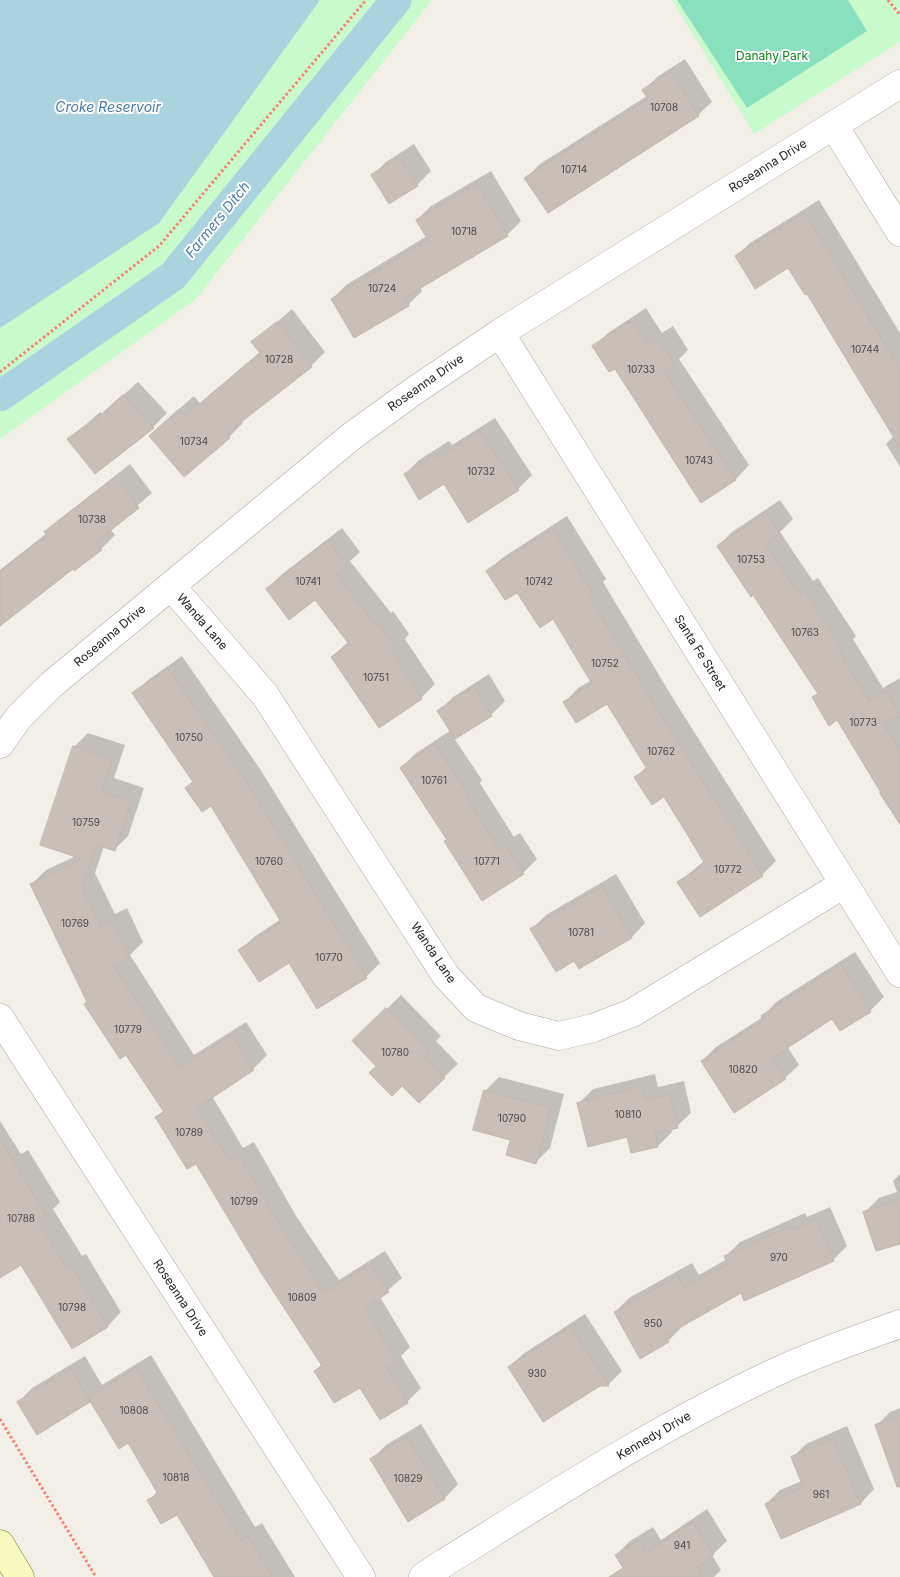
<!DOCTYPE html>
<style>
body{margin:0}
canvas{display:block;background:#f2efe9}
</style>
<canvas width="900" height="1577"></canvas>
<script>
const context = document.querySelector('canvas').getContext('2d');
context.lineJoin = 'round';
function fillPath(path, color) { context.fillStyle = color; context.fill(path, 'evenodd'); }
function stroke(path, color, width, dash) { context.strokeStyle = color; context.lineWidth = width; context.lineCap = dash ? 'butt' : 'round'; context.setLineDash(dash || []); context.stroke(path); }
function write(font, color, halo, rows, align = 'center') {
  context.font = font + ' Inter,sans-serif'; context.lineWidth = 4; context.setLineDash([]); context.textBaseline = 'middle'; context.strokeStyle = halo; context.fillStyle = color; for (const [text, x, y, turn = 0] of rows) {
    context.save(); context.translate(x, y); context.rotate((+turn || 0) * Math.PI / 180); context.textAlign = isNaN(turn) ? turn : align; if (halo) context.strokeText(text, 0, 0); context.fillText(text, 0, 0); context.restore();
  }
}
const park = new Path2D(`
 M0 0H432L196 299 0 439Z
 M672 0H900V42L754 134Z`);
const pitch = new Path2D(`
 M677 0H848L867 31 747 108Z`);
const water = new Path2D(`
 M0 0H320L159 223 0 328Z`);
const shadow = new Path2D(`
 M685 59 712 102 698 115 526 178 540 164 647 96 644 90 657 77Z
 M414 144 431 171 417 185 389 203 372 176 386 162Z
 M491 171 521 221 507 235 420 287 422 291 408 305 355 336 332 299 346 285 427 236 417 220 431 206Z
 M819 200 900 333V467L886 444 894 436 808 292 789 266 736 256 750 243Z
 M646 308 662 333 673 326 688 350 679 359 749 465 736 479 702 501 615 367 594 347 608 333Z
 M292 309 325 352 311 366 241 420 243 423 229 437 184 475 164 422 194 396 200 403 260 352 253 343Z
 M138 382 167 413 153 427 69 439 100 412 102 414Z
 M495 418 532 475 518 489 445 483 405 474 419 460 449 441 452 445Z
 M130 464 152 493 110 529 115 535 101 549 74 569 73 567 0 624V570L47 533 60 519Z
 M780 500 793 519 780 532 813 581 818 578 856 636 853 639 883 688 900 678V825L879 793 881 790 838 719 814 698 819 693 754 593 718 546 732 532Z
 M567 516 606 579 603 582 674 700 776 861 762 875 700 915 679 882 704 861 665 795 636 777 647 766 608 703 565 702 578 688 592 680 554 617 488 571 502 558Z
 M342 528 360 552 350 561 391 613 393 611 409 634 405 639 435 684 421 698 332 657 348 642 315 599 267 589 281 575Z
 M182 656 260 769 380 963 366 977 240 950 254 937 281 919 211 804 186 788 193 781 134 694 148 680Z
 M489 674 505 701 491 715 454 738 482 780 480 783 514 837 520 833 537 859 523 873 483 899 448 839 401 768 415 754 451 730 439 711 453 697Z
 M88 733 125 745 114 778 144 788 128 836 114 850 104 846 95 873 115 914 127 908 143 942 130 955 194 1055 246 1022 267 1055 253 1069 212 1096 243 1148 254 1142 296 1216 339 1280 385 1251 402 1278 380 1297 410 1347 401 1356 421 1388 407 1402 315 1371 322 1364 197 1162 157 1117 164 1110 88 1002 32 884 46 870 76 856 74 747Z
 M616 874 645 923 632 937 580 968 575 959 532 929 546 915Z
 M855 952 884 997 870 1011 833 1017 787 1046 799 1065 785 1078 702 1061 716 1047 763 1017 776 1002Z
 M401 995 441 1036 436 1041 458 1064 419 1101 354 1041Z
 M655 1074 658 1087 684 1081 691 1113 677 1126 671 1128 672 1132 658 1146 628 1136 579 1103 593 1089Z
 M499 1077 564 1094 550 1148 536 1162 512 1139 485 1091Z
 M0 1121 21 1154 28 1150 60 1202 53 1209 82 1256 86 1254 121 1312 108 1326 72 1348 22 1263 0 1267Z
 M900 1174V1242L865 1212 879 1198 897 1192 893 1181Z
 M830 1207 847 1246 833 1260 741 1291 681 1326 682 1327 668 1341 615 1312 629 1298 692 1263 699 1275 727 1259 726 1256 740 1242 805 1213 807 1217Z
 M585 1314 622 1371 608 1385 509 1367 523 1354Z
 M151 1355 255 1527 262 1523 295 1577H215L177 1513 148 1501 158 1491 129 1442 91 1400 37 1433 19 1402 32 1388 85 1356 102 1385Z
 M900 1408V1459L876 1426 890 1412Z
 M421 1424 458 1484 445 1498 408 1520 372 1459 386 1445Z
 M847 1426 874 1489 861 1503 782 1538 766 1504 780 1490 802 1481 792 1458 806 1444Z
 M707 1509 727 1541 712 1555 721 1570 714 1577H630L616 1555 630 1541 653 1527 661 1540Z`);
const canal = new Path2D(`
 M0 396 173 276 396 0`);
const building = new Path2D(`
 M671 72 699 116 548 213 524 178 648 99 642 90Z
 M399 157 418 186 389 204 371 175Z
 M477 184 508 236 404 298 409 306 354 338 331 299 428 240 416 220Z
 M805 213 900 369V448L807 294 805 295 788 268 755 289 735 256Z
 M631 321 648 346 659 339 675 365 664 372 736 480 701 503 615 369 609 372 592 346Z
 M277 322 312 367 227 433 230 438 184 477 149 436 179 409 185 416 260 353 251 342Z
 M123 395 154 428 95 474 67 439 86 425 87 427Z
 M480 431 519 490 468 523 444 484 419 500 404 474 435 454 437 458Z
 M116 477 139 508 96 542 102 550 74 571 73 569 0 626V571L47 535 44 532Z
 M766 513 780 534 765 544 799 594 804 591 843 651 840 653 869 701 886 691 900 715 884 725 900 751V824L837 720 829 726 812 697 818 694 753 595 751 597 717 546Z
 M553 529 593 594 589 596 660 714 763 876 700 917 677 882 705 864 690 839 664 797 652 805 634 777 647 769 607 704 576 723 563 702 592 684 553 619 540 628 517 593 505 600 486 571Z
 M328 541 347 567 336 574 376 626 379 624 396 649 391 652 422 699 379 728 331 657 349 644 315 600 289 620 266 589Z
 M168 669 247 783 367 978 317 1009 289 963 259 982 238 950 281 922 211 806 202 812 185 788 193 782 132 693Z
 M474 687 492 716 455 739 437 711Z
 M435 744 469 795 466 797 500 850 506 846 524 874 482 901 444 841 447 840 400 768Z
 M73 746 112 759 101 792 131 802 115 851 96 845 82 888 101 927 113 921 130 957 113 965 180 1068 231 1035 254 1070 197 1108 229 1161 239 1155 283 1230 324 1293 370 1264 389 1292 365 1308 397 1362 387 1368 408 1403 380 1420 360 1388 334 1403 314 1371 322 1366 260 1271 196 1164 187 1169 155 1117 164 1112 126 1055 120 1059 84 1004 87 1002 30 884 82 859 40 845Z
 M602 887 632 938 579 969 574 961 556 972 530 929Z
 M841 965 871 1012 840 1031 832 1019 772 1058 786 1079 734 1113 701 1061 763 1020 761 1016Z
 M386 1008 429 1050 423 1056 445 1078 419 1103 402 1086 392 1096 369 1073 376 1066 352 1041Z
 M641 1087 645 1100 670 1094 678 1128 655 1133 658 1147 631 1153 627 1137 588 1147 577 1103Z
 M484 1090 551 1108 536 1164 506 1155 510 1140 473 1130Z
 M0 1139 47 1217 38 1221 67 1269 72 1267 108 1327 72 1349 21 1265 0 1278Z
 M900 1200V1244L876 1251 863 1212Z
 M816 1220 834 1261 744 1301 741 1293 665 1336 669 1342 640 1359 614 1312 678 1276 684 1288 728 1264 724 1256 791 1226 793 1230Z
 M571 1327 609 1386H600L543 1422 508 1367Z
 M136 1368 241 1540 248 1536 273 1577H214L177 1515 161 1524 147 1500 158 1494 128 1443 119 1449 88 1398Z
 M71 1369 90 1402 37 1435 17 1402Z
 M900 1416V1487H897L875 1425Z
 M407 1437 445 1499 408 1522 370 1459Z
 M833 1439 861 1504 781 1539 765 1504 803 1487 791 1457Z
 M693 1522 714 1555 697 1567 703 1577H609L623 1568 615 1555 639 1540 646 1553Z`);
const path = new Path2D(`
 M888 0 900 15
 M0 372 159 246 366 0
 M0 1419 96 1577`);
const minor = new Path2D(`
 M834 126 900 232
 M500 333 900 973
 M171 586 265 695 446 976 476 1008 519 1026 559 1036 593 1028 632 1013 844 884
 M0 744 19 717 51 685 352 436 414 391 500 333 900 84
 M0 1018 361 1577
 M444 1563C552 1496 660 1426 776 1372 816 1353 858 1339 900 1324`);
const tertiary = new Path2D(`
 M423 1577 444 1563`);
const secondary = new Path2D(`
 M0 1544 20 1577`);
const numberNames = [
 ["10708",664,108],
 ["10714",574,170],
 ["10718",464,232],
 ["10724",382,289],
 ["10744",865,350],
 ["10728",279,360],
 ["10733",641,370],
 ["10734",194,442],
 ["10743",699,461],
 ["10732",481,472],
 ["10738",92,520],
 ["10753",751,560],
 ["10741",308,582],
 ["10742",539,582],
 ["10763",805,633],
 ["10752",605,664],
 ["10751",376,678],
 ["10773",863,723],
 ["10750",189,738],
 ["10762",661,752],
 ["10761",434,781],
 ["10759",86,823],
 ["10760",269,862],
 ["10771",487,862],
 ["10772",728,870],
 ["10769",75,924],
 ["10781",581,933],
 ["10770",329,958],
 ["10779",128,1030],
 ["10780",395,1053],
 ["10820",743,1070],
 ["10810",628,1115],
 ["10790",512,1119],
 ["10789",189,1133],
 ["10799",244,1202],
 ["10788",21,1219],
 ["970",779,1258],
 ["10809",302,1298],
 ["10798",72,1308],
 ["950",653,1324],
 ["930",537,1374],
 ["10808",134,1411],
 ["10818",176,1478],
 ["10829",408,1479],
 ["961",821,1495],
 ["941",682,1546]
];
const parkNames = [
 ["Danahy Park",772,56]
];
const streetNames = [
 ["Roseanna Drive",768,166,-32],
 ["Roseanna Drive",426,383,-35],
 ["Wanda Lane",202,622,49],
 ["Roseanna Drive",110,636,-40],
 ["Santa Fe Street",700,653,58],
 ["Wanda Lane",433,953,56],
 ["Roseanna Drive",180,1298,57],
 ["Kennedy Drive",654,1436,-30]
];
const waterNames = [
 ["Croke Reservoir",108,108],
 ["Farmers Ditch",218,220,-51]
];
fillPath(park, '#c8facc');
fillPath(pitch, '#88e0be');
fillPath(water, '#aad3df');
fillPath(shadow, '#0003');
stroke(canal, '#aad3df', 31);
fillPath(building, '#c7bfb8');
stroke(building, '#c4b6ab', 1);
stroke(minor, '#a9a9a9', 29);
stroke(tertiary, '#a9a9a9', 29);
stroke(secondary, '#707d05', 29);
stroke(path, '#fa8072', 3, [2.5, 2.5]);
stroke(minor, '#fff', 28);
stroke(tertiary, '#fff', 28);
stroke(secondary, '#f7fabf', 28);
write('10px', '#4b4948', null, numberNames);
write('12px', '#0c8416', '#fff', parkNames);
write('12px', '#222', '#fff', streetNames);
write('italic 14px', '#4a7aab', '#fff', waterNames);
</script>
